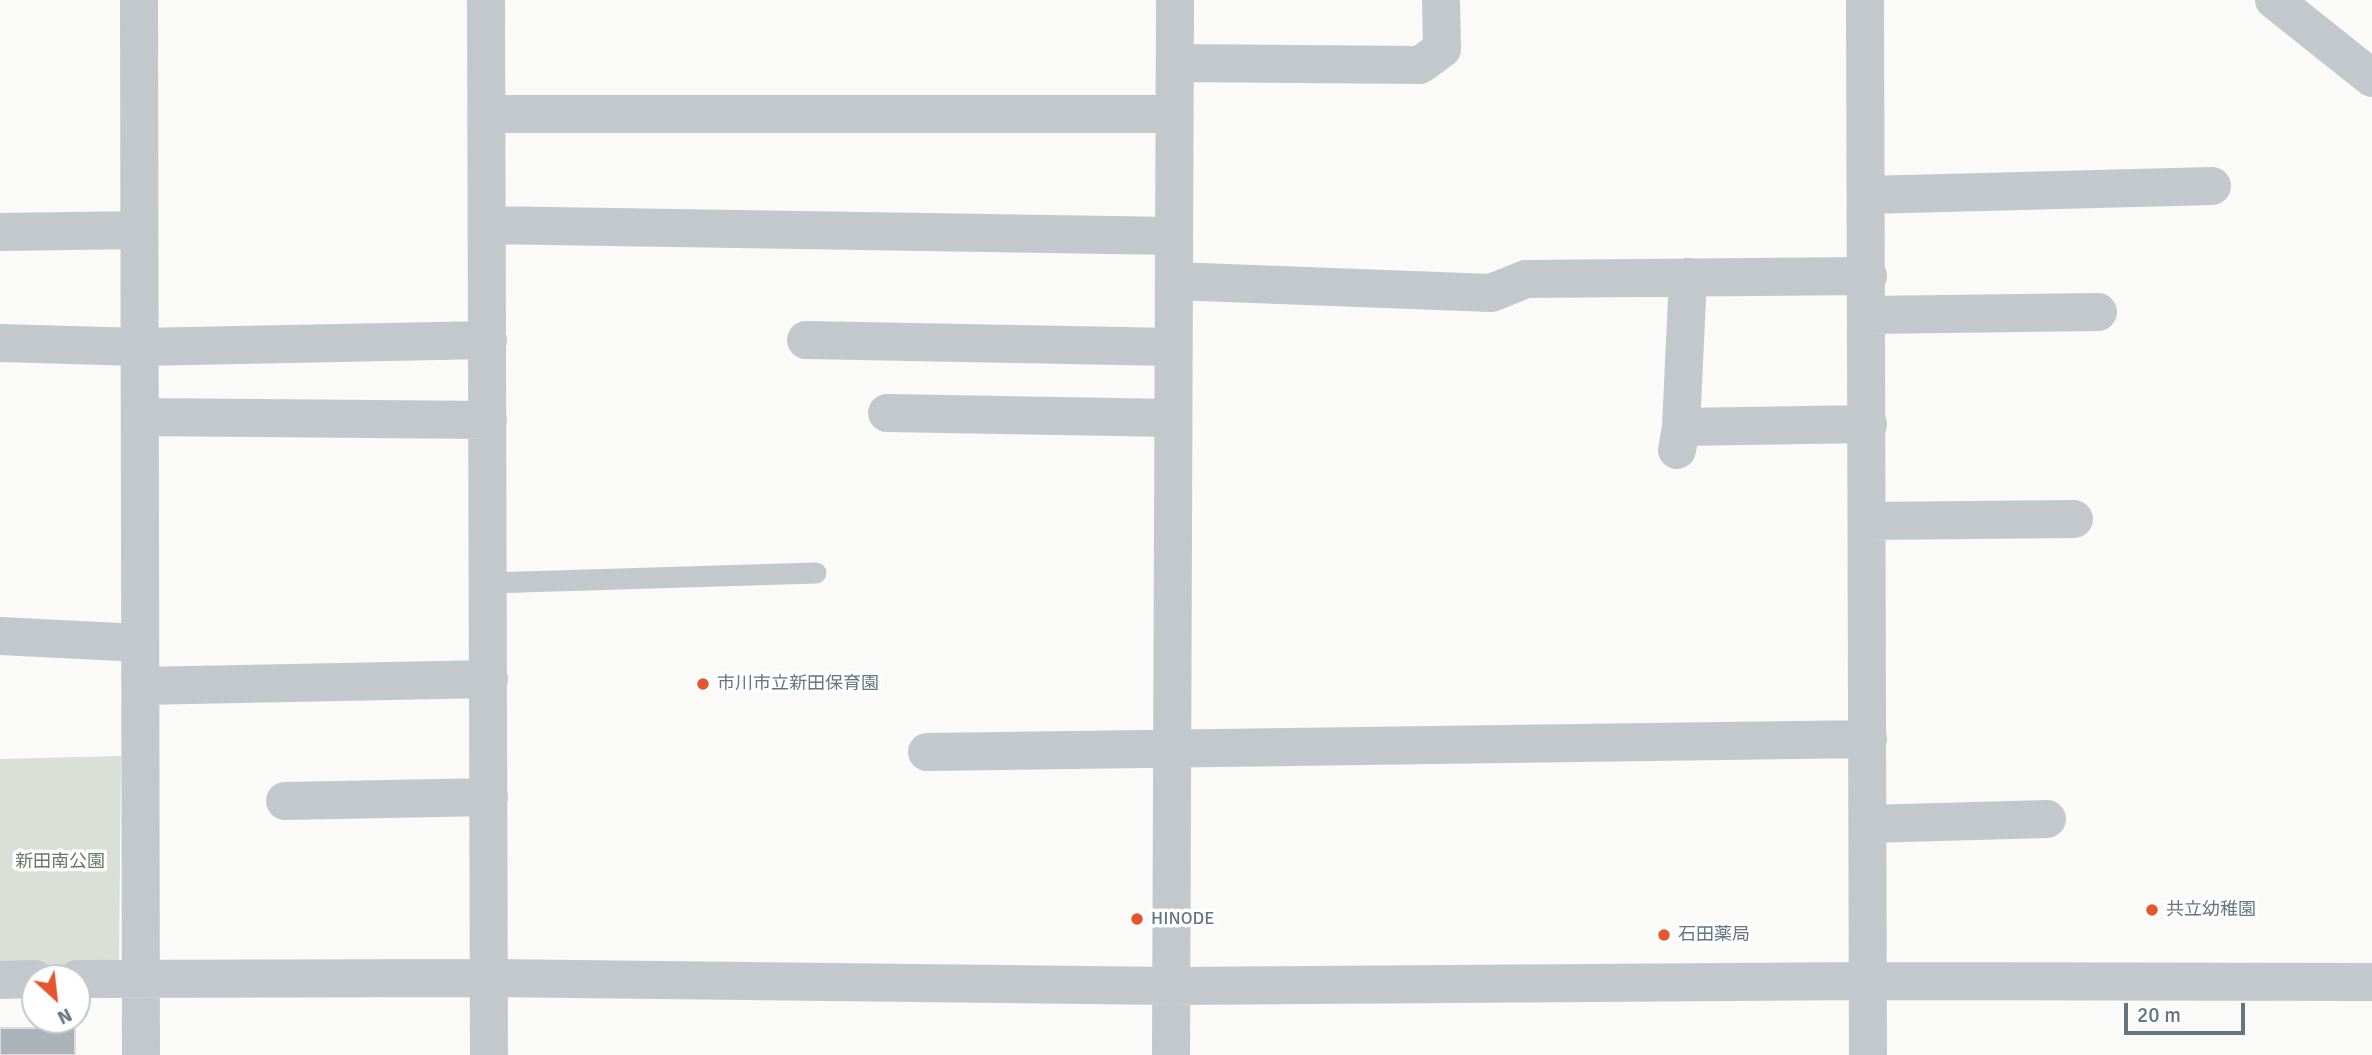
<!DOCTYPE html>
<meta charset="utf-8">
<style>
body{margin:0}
#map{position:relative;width:2372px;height:1055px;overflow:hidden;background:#fafaf8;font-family:Signika,sans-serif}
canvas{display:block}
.north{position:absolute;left:21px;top:964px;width:70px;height:70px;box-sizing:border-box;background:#fff;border:2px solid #c1c8cd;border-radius:50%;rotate:153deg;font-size:19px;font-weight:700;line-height:28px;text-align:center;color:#657683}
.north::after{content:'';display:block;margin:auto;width:24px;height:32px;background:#e4572e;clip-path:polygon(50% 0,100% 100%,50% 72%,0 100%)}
.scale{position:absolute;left:2124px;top:1003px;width:121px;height:32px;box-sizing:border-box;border:4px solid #657683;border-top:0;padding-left:9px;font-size:21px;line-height:24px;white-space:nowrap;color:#657683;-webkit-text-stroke:5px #fff;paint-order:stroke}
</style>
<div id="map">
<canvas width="2372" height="1055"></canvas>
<div class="north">N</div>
<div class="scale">20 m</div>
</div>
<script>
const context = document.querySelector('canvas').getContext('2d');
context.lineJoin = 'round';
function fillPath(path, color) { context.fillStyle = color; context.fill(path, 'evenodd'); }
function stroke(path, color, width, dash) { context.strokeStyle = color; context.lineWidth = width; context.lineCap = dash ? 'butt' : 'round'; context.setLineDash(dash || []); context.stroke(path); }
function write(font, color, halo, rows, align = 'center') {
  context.font = font + ' Signika,"Noto Sans JP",sans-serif'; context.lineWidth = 7; context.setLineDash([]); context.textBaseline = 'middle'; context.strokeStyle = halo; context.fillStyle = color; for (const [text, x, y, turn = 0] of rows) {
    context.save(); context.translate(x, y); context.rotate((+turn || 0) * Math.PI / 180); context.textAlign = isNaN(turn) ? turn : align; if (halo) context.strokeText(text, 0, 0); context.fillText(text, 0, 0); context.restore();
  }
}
const green = new Path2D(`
 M121 756 119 966H0V759Z`);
const building = new Path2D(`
 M0 1028H75V1055H0Z`);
const service = new Path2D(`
 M489 583 816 573`);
const minor = new Path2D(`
 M139 0 141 1055
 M486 0 489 1055
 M1865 0 1868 1055
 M2274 0 2372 78
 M1175 63 1420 65 1442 49 1441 0
 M487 114H1174
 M1867 195 2212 186
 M487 225 1174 236
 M0 232 139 230
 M1174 281 1491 293 1526 279 1868 276
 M1868 315 2098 312
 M806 340 1173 347
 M0 343 139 347 488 340
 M887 413 1173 418
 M140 417 488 420
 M1681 427 1868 424
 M1677 450 1681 427 1688 277
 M1868 521 2074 519
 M0 636 140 643
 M141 686 489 679
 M927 752 1868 739
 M285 801 489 797
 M1868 824 2047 819
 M77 979 489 978 1171 986 1867 981 2372 982
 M0 980 35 979
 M1171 1055 1175 0`);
const markers = [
 [703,684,7,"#e4572e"],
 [2152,910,7,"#e4572e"],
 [1137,919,7,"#e4572e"],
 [1664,935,7,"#e4572e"]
];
const poiNames = [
 ["市川市立新田保育園",717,684],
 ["共立幼稚園",2166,910],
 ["HINODE",1151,919],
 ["石田薬局",1678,935]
];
const parkNames = [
 ["新田南公園",60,862]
];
fillPath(green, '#dadfd7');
fillPath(building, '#aab3b9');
stroke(building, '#dcdcda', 2);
stroke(service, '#c3c8cc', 21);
stroke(minor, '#c3c8cc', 38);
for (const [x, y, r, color] of markers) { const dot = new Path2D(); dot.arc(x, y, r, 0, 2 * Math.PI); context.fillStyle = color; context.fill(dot); stroke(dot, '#fff', 2.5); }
write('18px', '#657683', '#fff', poiNames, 'left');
write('18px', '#687a64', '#fff', parkNames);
</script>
